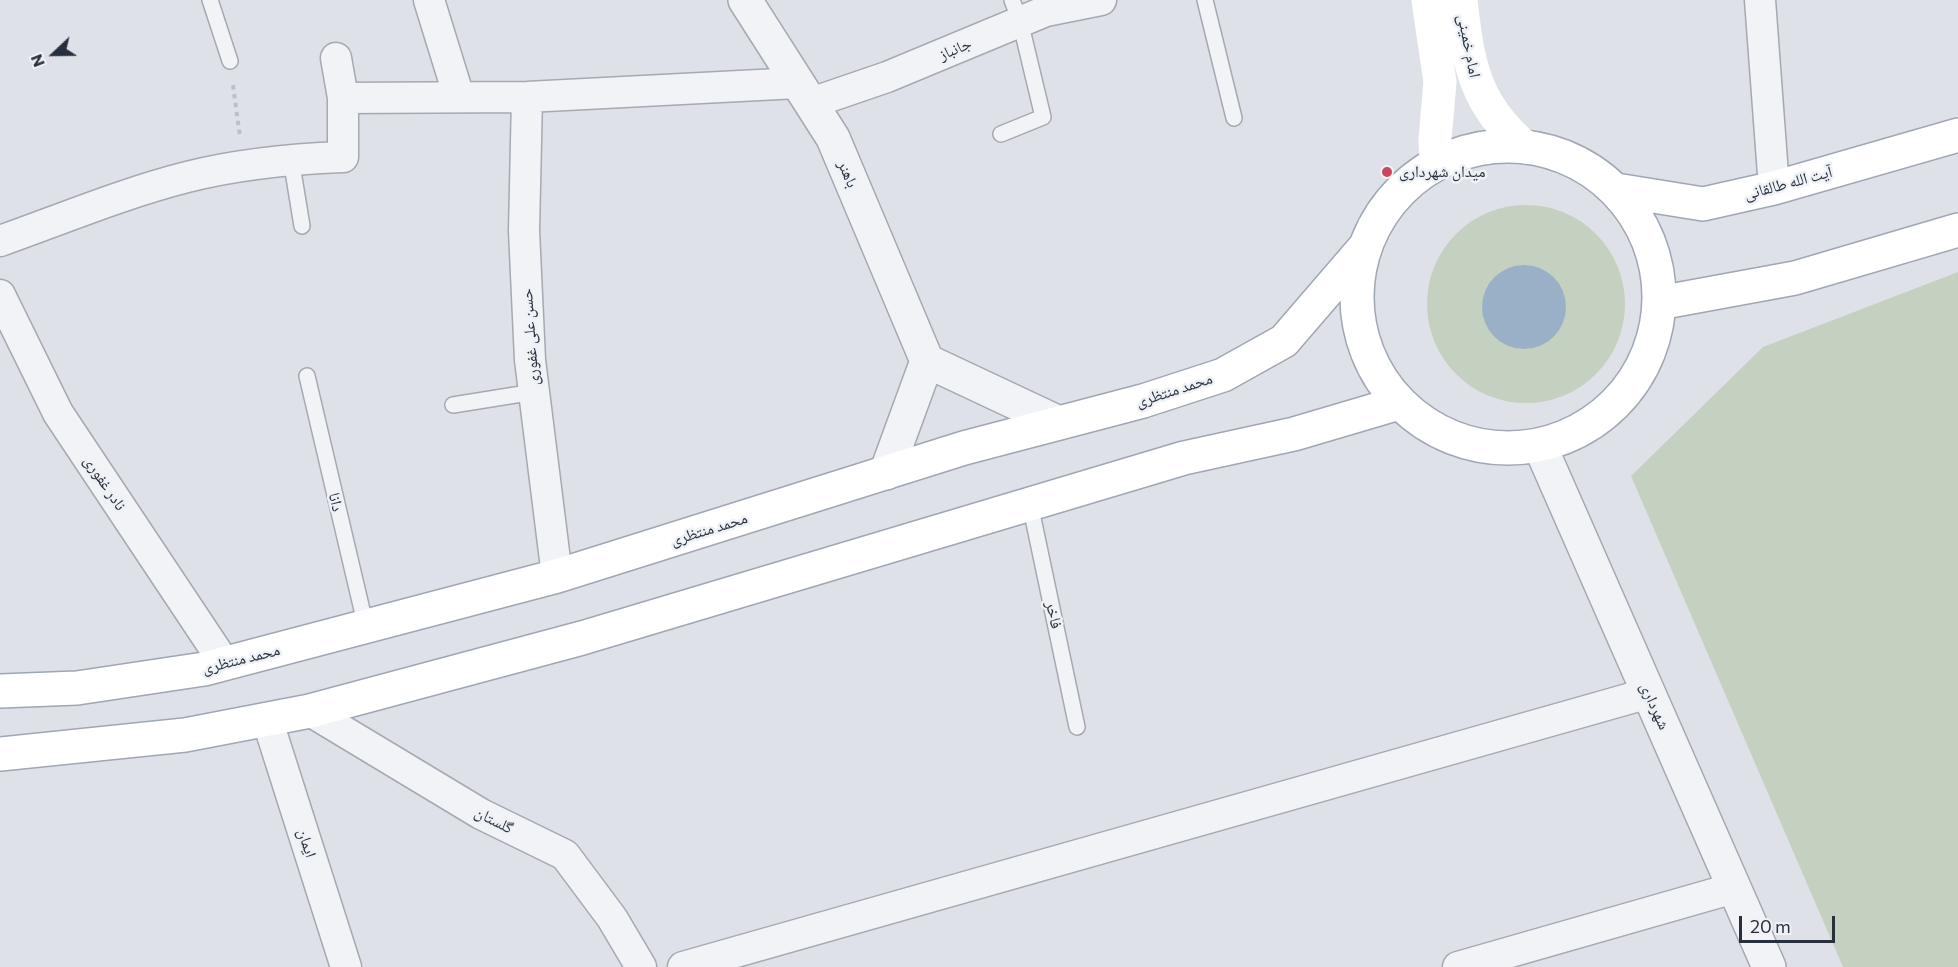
<!DOCTYPE html>
<meta charset="utf-8">
<style>
body{margin:0}
#map{position:relative;width:1958px;height:967px;overflow:hidden;background:#dee2e8;font-family:Commissioner,sans-serif}
canvas{display:block}
.north{position:absolute;left:24px;top:24px;width:60px;height:60px;-webkit-text-stroke:4px #eef1f5;paint-order:stroke;rotate:248deg;font-size:16px;font-weight:700;line-height:24px;text-align:center;color:#28303e}
.north::after{content:'';display:block;margin:auto;width:21px;height:27px;background:#28303e;clip-path:polygon(50% 0,100% 100%,50% 72%,0 100%)}
.scale{position:absolute;left:1739px;top:916px;width:96px;height:27px;box-sizing:border-box;border:3px solid #28303e;border-top:0;padding-left:8px;font-size:18px;line-height:21px;white-space:nowrap;color:#28303e;-webkit-text-stroke:4px #eef1f5;paint-order:stroke}
</style>
<div id="map">
<canvas width="1958" height="967"></canvas>
<div class="north">N</div>
<div class="scale">20 m</div>
</div>
<script>
const context = document.querySelector('canvas').getContext('2d');
context.lineJoin = 'round';
function fillPath(path, color) { context.fillStyle = color; context.fill(path, 'evenodd'); }
function stroke(path, color, width, dash) { context.strokeStyle = color; context.lineWidth = width; context.lineCap = dash ? 'butt' : 'round'; context.setLineDash(dash || []); context.stroke(path); }
function write(font, color, halo, rows, align = 'center') {
  context.font = font + ' Commissioner,"Noto Naskh Arabic",sans-serif'; context.lineWidth = 5; context.setLineDash([]); context.textBaseline = 'middle'; context.strokeStyle = halo; context.fillStyle = color; for (const [text, x, y, turn = 0] of rows) {
    context.save(); context.translate(x, y); context.rotate((+turn || 0) * Math.PI / 180); context.textAlign = isNaN(turn) ? turn : align; if (halo) context.strokeText(text, 0, 0); context.fillText(text, 0, 0); context.restore();
  }
}
const green = new Path2D(`
 M1427 304a99 99 0 1 1 198 0a99 99 0 1 1-198 0Z
 M1958 272V967H1843L1631 476 1763 347Z`);
const water = new Path2D(`
 M1482 307a42 42 0 1 1 84 0a42 42 0 1 1-84 0Z`);
const path = new Path2D(`
 M233 85 240 137`);
const service = new Path2D(`
 M210 0 230 61
 M1205 0 1234 118
 M1001 134 1043 117 1020 21 1012 0
 M291 159 302 226
 M307 376 366 627
 M453 405 534 392
 M1030 504 1077 727`);
const minor = new Path2D(`
 M429 0 459 97
 M1760 0 1774 188
 M527 97 524 231 530 360 557 576
 M343 98 527 97 798 83
 M811 103 887 77 1046 11 1101 0
 M0 241C62 219 124 193 187 177 238 164 291 159 343 157V98L336 58
 M0 295 58 413 225 664
 M310 711 481 814 565 855 612 918 641 967
 M267 719 346 967
 M683 967 1649 693
 M1458 967 1734 888`);
const tertiary = new Path2D(`
 M745 0 833 138 927 361
 M1540 446 1769 967
 M886 473 927 361 1059 423`);
const secondary = new Path2D(`
 M1428 0 1440 82 1435 139 1436 163
 M1461 0C1468 63 1474 104 1525 147`);
const primary = new Path2D(`
 M1357 297a151 151 0 1 1 302 0a151 151 0 1 1-302 0Z
 M1616 190 1703 204 1774 188 1958 135
 M1659 303 1795 278 1958 230
 M0 691 77 688 204 669 557 576 964 448 1143 401 1223 375 1284 341 1364 248
 M0 754 185 735 310 711 582 638 1184 458 1294 434 1399 403`);
const markers = [
 [1387,172,6,"#cc455a"]
];
const streetNames = [
 ["امام خمینی",1469,46,79],
 ["جانباز",955,49,-23],
 ["باهنر",848,174,67],
 ["آیت الله طالقانی",1788,183,-15],
 ["حسن علی غفوری",530,337,-94],
 ["محمد منتظری",1174,390,-18],
 ["نادر غفوری",105,483,56],
 ["دانا",336,502,77],
 ["محمد منتظری",709,529,-17],
 ["فاخر",1054,615,78],
 ["محمد منتظری",241,659,-14],
 ["شهرداری",1655,706,66],
 ["گلستان",494,820,27],
 ["ایمان",307,843,72]
];
const poiNames = [
 ["میدان شهرداری",1399,172]
];
fillPath(green, '#c4d1c0');
fillPath(water, '#9ab0c7');
stroke(service, '#a4a9b2', 18);
stroke(minor, '#a4a9b2', 33);
stroke(tertiary, '#a4a9b2', 36);
stroke(primary, '#9ea7b3', 36);
stroke(path, '#bdc0c6', 4, [4.5, 4.5]);
stroke(service, '#f1f3f6', 15);
stroke(minor, '#f1f3f6', 30);
stroke(tertiary, '#f1f3f6', 33);
stroke(secondary, '#fff', 33);
stroke(primary, '#fff', 33);
for (const [x, y, r, color] of markers) { const dot = new Path2D(); dot.arc(x, y, r, 0, 2 * Math.PI); context.fillStyle = color; context.fill(dot); stroke(dot, '#eef1f5', 2); }
write('16px', '#28303e', '#eef1f5', streetNames);
write('16px', '#28303e', '#eef1f5', poiNames, 'left');
</script>
